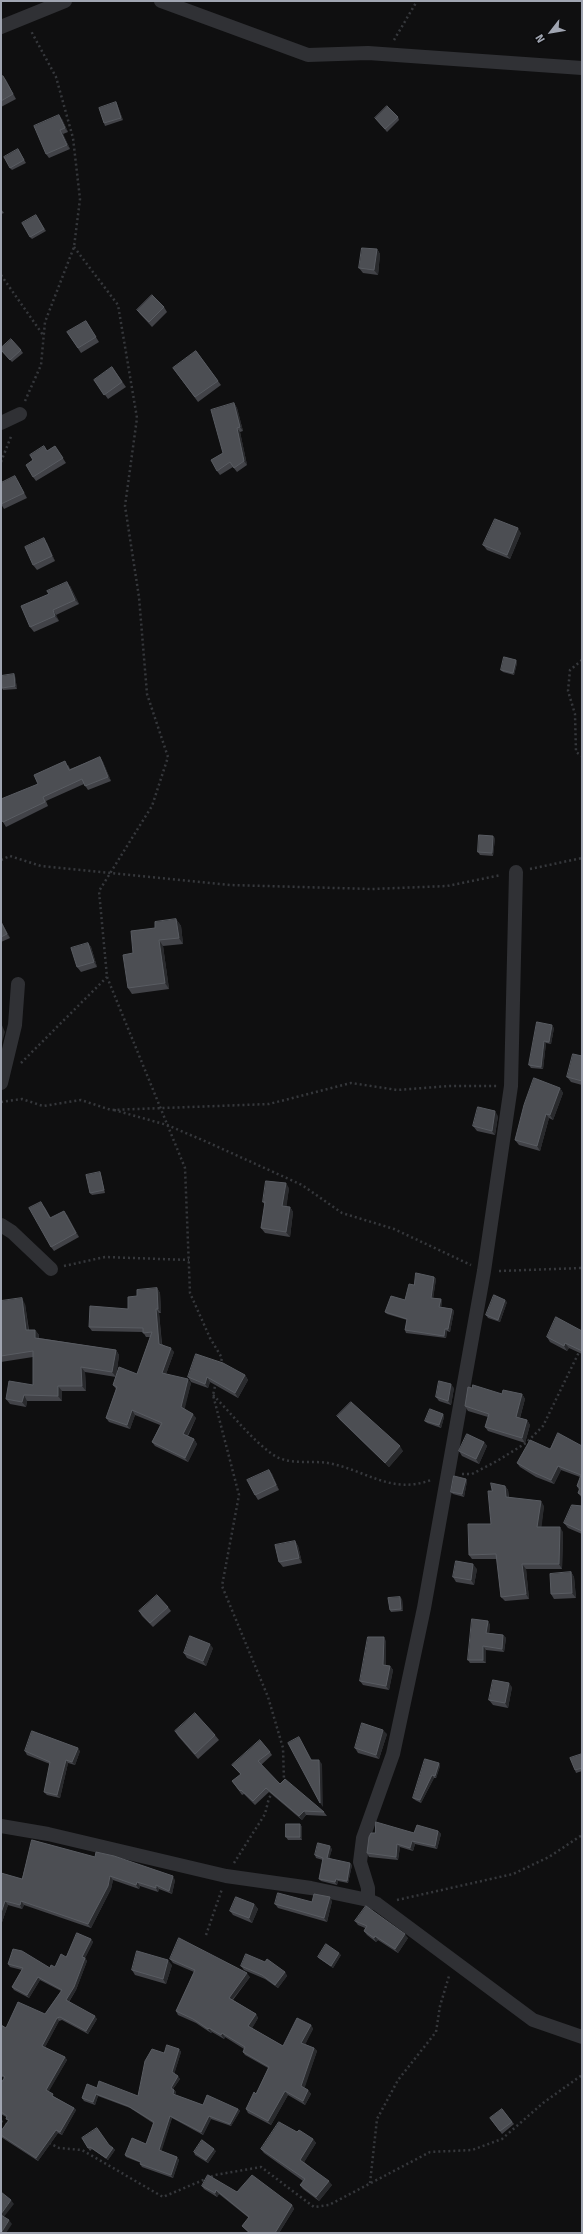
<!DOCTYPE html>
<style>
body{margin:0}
#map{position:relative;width:583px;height:2234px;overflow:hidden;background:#0f0f10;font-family:"Fira Sans",sans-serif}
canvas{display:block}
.frame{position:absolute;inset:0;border:2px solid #a0a5b1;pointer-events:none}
.north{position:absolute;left:531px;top:12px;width:40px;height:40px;-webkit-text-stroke:3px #0a0a0b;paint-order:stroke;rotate:239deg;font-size:11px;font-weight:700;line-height:16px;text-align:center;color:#a0a5b1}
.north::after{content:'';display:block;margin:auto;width:14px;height:18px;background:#a0a5b1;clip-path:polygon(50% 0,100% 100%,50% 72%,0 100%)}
</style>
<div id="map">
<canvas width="583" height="2234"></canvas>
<div class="frame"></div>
<div class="north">N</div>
</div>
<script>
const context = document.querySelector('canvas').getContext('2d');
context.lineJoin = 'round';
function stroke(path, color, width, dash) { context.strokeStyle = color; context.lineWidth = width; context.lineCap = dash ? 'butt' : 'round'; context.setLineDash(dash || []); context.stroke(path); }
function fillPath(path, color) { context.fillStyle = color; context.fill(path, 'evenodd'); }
const path = new Path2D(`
 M394 40 417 1
 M74 247 118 305 137 418 125 506 139 597 147 694 168 757 152 806 99 891 107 977 185 1168 190 1293 210 1338 222 1358 220 1366
 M1 275 43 335
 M25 401 41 365 45 322 74 247 80 199 73 138 56 77 31 31
 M1 462 12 434
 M582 660 570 670 568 691 575 714 576 752 582 756
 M1 860 10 856 41 866 230 885 372 889 447 886 501 875
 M530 869 582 858
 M21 1063 107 977
 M1 1102 22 1099 43 1106 81 1100 111 1110 269 1104 351 1083 397 1090 449 1086H497
 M114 1110 167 1125 207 1142 302 1185 342 1213 394 1229 471 1265
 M64 1266 105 1257 189 1260
 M499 1271 582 1268
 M216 1382 213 1395 239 1495 222 1586 268 1697 283 1748 284 1780
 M213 1395C232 1414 250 1438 272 1454 289 1466 310 1460 328 1463 366 1470 391 1495 431 1480
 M462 1474H472L497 1461 526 1443 543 1426 582 1346
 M234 1863 265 1814 269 1798 273 1793
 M397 1900 513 1874 549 1857 582 1835
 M206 1935 222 1889
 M1 2121 8 2125
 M49 2143 59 2148 82 2150 163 2197 215 2175 261 2167 314 2207 329 2205 430 2152 472 2150 502 2139 543 2103 582 2075
 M370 2183 377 2119 398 2080 436 2032 440 2006 449 1976`);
const minor = new Path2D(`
 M161 1 308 55 368 53 582 68
 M1 27 65 1
 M1 423 20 414
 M1 1083 15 1025 18 984
 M1 1225 12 1232 51 1269
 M1 1826 48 1834 226 1876 311 1888 368 1900 377 1904 533 2020 582 2037
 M368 1900V1888L360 1862 363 1838 393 1754 424 1608 484 1271 511 1086 516 872`);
const wall = new Path2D(`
 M3 76 6 80 16 99 1 107V77Z
 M116 102 117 104 123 120 105 126 104 123Z
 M398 117 399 120 387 132 375 118Z
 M62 119 68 132 63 134 70 149 49 158 46 154Z
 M18 149 26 163 12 170 10 168Z
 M1 209 4 213 1 214Z
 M38 218 46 231 32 239 30 237Z
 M377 249 380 254 378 275 363 273 359 268Z
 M164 307 167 312 152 327 140 314 137 310Z
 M86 321 99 342 81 353 67 332Z
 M1 350H21L23 353 12 362Z
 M196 351 221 385 198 402 173 368Z
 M112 367 126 387 108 399 94 380Z
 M234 403 237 408 243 431 240 432 247 465 237 472 233 467 220 475 217 471 223 453Z
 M55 446 66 463 36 481 33 477V460Z
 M18 481 27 498 4 509 1 504Z
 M521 533 510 559 487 550 483 545Z
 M47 543 55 561 37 570 33 565Z
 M70 586 79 604 56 615 59 621 34 632 30 627Z
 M516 660 517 663 514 675 503 672 501 670Z
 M15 676 17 689 3 690 2 688Z
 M100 757 103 762 111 781 88 790 84 784 46 801 48 806 6 827 3 822 38 784 68 765 70 769Z
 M495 838 493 856 480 855 478 852Z
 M176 919 181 926 183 944 163 946 169 989 132 994 128 988 133 953 155 928Z
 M1 921 10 938 1 942Z
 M88 943 91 947 97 967 81 972 77 967Z
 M537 1022 554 1028 551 1044 546 1043 543 1069 531 1068 529 1065Z
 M582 1056V1085L571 1082 567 1077Z
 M560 1088 563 1093 553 1120 549 1118 540 1151 519 1145 515 1140Z
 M498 1116 495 1135 477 1131 473 1126Z
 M100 1172 101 1175 105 1193 92 1195 90 1193Z
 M289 1188 286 1207H290L293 1212 290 1237 265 1233 261 1228 265 1205 263 1202Z
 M44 1206 51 1218 67 1215 79 1237 54 1251 51 1247Z
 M434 1277 436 1279 433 1298 441 1299 442 1302 441 1307 452 1309 454 1311 450 1332 447 1331 446 1338 406 1333 405 1330 407 1320 387 1314 385 1312 405 1300 414 1285Z
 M157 1288 160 1293 161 1313H159L162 1344 174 1352 166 1374 191 1383 184 1409 196 1418 188 1436 194 1439 197 1444 188 1462 155 1446 152 1442 160 1425 135 1415 130 1429 109 1422 106 1418 116 1389 113 1385 137 1374 150 1337H146L143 1332 92 1331 89 1327 128 1309 137 1296Z
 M1 1301 25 1304 29 1330H35L39 1335V1338L116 1350 119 1355 116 1377 85 1372 86 1391H62V1401H27L26 1407 10 1404 6 1399 33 1385V1357L1 1362Z
 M507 1302 500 1322 488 1318 486 1315Z
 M582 1331V1354L569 1348 567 1351 550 1342 547 1337Z
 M245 1375 248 1380 238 1398 210 1382 208 1388 191 1382 188 1377Z
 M454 1388 451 1405 439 1401 436 1397Z
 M502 1394H522L525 1399 520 1418 527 1420 530 1425 525 1443 488 1431 485 1427 488 1417 468 1411 465 1406Z
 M443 1414 444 1417 441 1428 427 1423 425 1421Z
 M337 1416 403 1451 389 1467 340 1420Z
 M484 1442 487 1446 479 1464 462 1456 459 1451Z
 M582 1446V1498L578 1493 579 1490 577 1486 580 1477 561 1470 554 1484 536 1477 520 1467 517 1463 550 1449Z
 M269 1470 272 1474 279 1490 258 1500 255 1495Z
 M466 1479 467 1481 464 1497 453 1494 451 1492Z
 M505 1486 508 1490 509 1497 544 1506 541 1527 563 1532 562 1569H526L529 1599 505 1601 501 1597 497 1559H472L469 1555 491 1524 492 1491Z
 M582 1506V1534L568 1528 564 1523Z
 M295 1541 298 1546 302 1563 283 1567 279 1562Z
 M477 1569 474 1585 456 1582 453 1577Z
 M571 1572 574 1577 576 1598 554 1599 551 1594Z
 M402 1599 403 1611 391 1612 390 1610Z
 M168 1607 171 1611 153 1627 142 1616 139 1611Z
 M488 1621 490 1625 489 1633 503 1635 506 1638 504 1652 486 1650V1663H470L468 1660Z
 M386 1641V1666H390L393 1670 389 1690 363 1685 360 1681Z
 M213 1648 206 1666 187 1658 184 1653Z
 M512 1687 508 1708 493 1705 489 1700Z
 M175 1731 215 1735 219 1740 198 1759 178 1736Z
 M387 1734 379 1759 358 1753 355 1748Z
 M25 1751H80L75 1765 68 1763 60 1798 47 1795 44 1792 50 1764 27 1755Z
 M270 1752 272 1755 261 1765 280 1784 324 1812 327 1816 306 1815 302 1820 269 1792 255 1805 244 1794 242 1795 232 1781 241 1775 232 1765Z
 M582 1754V1771L576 1773 575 1770Z
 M439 1763 440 1766 436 1778H434L421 1803 415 1800 413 1798Z
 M300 1824 302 1827V1840H288L286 1837Z
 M438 1831 441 1834 437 1849 415 1844 413 1851 400 1847 398 1860 369 1857 367 1853 375 1833H414Z
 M32 1840 175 1880 172 1894 159 1889 158 1892 140 1886 139 1889 113 1880 111 1889 91 1928 24 1905 22 1909 8 1905 1 1925V1873L22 1879Z
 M332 1849 329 1858 352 1865 348 1883 338 1881 337 1885 321 1881 319 1879 323 1860 316 1858 315 1855Z
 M332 1901 327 1922 278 1908 275 1904 312 1902Z
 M254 1904 258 1909 252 1923 233 1915 230 1911Z
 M355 1921 408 1938 398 1953 378 1940 376 1942 367 1935 364 1931 365 1928 358 1925Z
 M91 1939 93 1942 85 1958 87 1961 76 1990 69 2002 97 2019 88 2034 62 2020 59 2021 45 2047 65 2057 67 2060 48 2092 55 2097 74 2108 76 2110 62 2135 58 2133 38 2161 1 2137V2131L8 2121 6 2119V2117L1 2114V2083L4 2078 1 2076V2025L6 2028 45 2014 61 1991 40 1980 29 1998 14 1990 12 1987 22 1970 10 1967 8 1964 50 1968 55 1967 66 1957Z
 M341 1955 333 1968 320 1959 318 1957Z
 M170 1959 250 1977 233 2000 256 2014 258 2018 252 2028 283 2046 311 2025 313 2029 305 2044 314 2048 317 2051 304 2088 308 2090 311 2094 305 2105 288 2095 271 2125 248 2113 246 2109 256 2094 268 2068 245 2055 243 2052 244 2049 225 2037 224 2039 212 2032 211 2033 196 2023 178 2015 176 2011 194 1972 173 1963Z
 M172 1965 166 1984 135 1975 132 1970Z
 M241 1966 285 1972 287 1976 278 1988 265 1979 244 1970Z
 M179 2049 181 2052 174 2074 180 2079 173 2089 176 2092 175 2095 203 2105 238 2109 240 2111 231 2126 211 2119 203 2135 172 2118 161 2151 177 2157 179 2160 173 2178 142 2167 140 2164 141 2163 126 2157 125 2155 146 2144 153 2123 130 2108 98 2096 95 2105 84 2101 82 2098 97 2088 138 2096 164 2053Z
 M502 2109 514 2124 502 2134 490 2118Z
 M297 2132 313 2139 316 2143 304 2162 332 2185 319 2201 303 2189 300 2185 303 2181 264 2153 261 2149Z
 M82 2138 113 2148 115 2150 108 2160 92 2149 90 2151Z
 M216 2151 208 2163 195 2155 194 2152Z
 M202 2186 237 2192 292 2205 294 2209 279 2233H249L242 2226 249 2218 219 2194 217 2197 204 2189Z`);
const shadedWall = new Path2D(`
 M3 76 6 80 16 99 13 94Z
 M116 102 117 104 123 120 121 118Z
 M59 115 62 119 68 132 65 128Z
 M60 130 63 134 70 149 67 145Z
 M377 249 380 254 378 275 374 270Z
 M234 403 237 408 243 431 240 427Z
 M237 428 240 432 247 465 244 461Z
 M518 528 521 533 510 559 507 555Z
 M44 538 47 543 55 561 52 556Z
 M67 582 70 586 79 604 75 600Z
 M53 610 56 615 59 621 55 616Z
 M516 660 517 663 514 675 513 673Z
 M14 674 15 676 17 689 15 686Z
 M100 757 103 762 111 781 108 777Z
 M493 836 495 838 493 856 492 853Z
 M176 919 181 926 183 944 179 938Z
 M1 921 10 938 7 934 1 922Z
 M159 940 163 946 169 989 165 983Z
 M88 943 91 947 97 967 94 962Z
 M1 1023 5 1032 1 1046Z
 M552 1025 554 1028 551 1044 549 1042Z
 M544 1041 546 1043 543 1069 541 1067Z
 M560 1088 563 1093 553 1120 550 1115Z
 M495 1111 498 1116 495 1135 492 1131Z
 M546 1114 549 1118 540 1151 537 1146Z
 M286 1183 289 1188 286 1211 282 1206Z
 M290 1207 293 1212 290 1237 286 1232Z
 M64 1211 67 1215 79 1237 76 1233Z
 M434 1277 436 1279 433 1300 431 1298Z
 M157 1288 160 1293 161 1313 158 1309Z
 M22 1298 25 1304 29 1335 26 1330Z
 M441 1299 442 1302 441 1309 439 1307Z
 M505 1300 507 1302 500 1322 498 1320Z
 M156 1309 159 1313 162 1348 159 1344Z
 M452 1309 454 1311 450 1332 448 1329Z
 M445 1329 447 1331 446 1338 444 1336Z
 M35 1330 39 1335 38 1343 35 1338Z
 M565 1343 569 1348 567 1351 564 1346Z
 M171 1348 174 1352 165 1377 162 1373Z
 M116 1350 119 1355 116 1377 112 1372Z
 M81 1367 85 1372 86 1391 82 1386Z
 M245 1375 248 1380 238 1398 235 1393Z
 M207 1377 210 1382 208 1388 205 1384Z
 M188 1379 191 1383 184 1412 181 1407Z
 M451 1384 454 1388 451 1405 448 1401Z
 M58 1386 62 1391V1401L58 1396Z
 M522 1394 525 1399 519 1421 516 1417Z
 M24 1395 27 1401 26 1407 22 1402Z
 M132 1410 135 1415 130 1429 127 1425Z
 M193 1414 196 1418 186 1438 183 1434Z
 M443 1414 444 1417 441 1428 439 1425Z
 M527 1420 530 1425 525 1443 522 1438Z
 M194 1439 197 1444 188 1462 185 1458Z
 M484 1442 487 1446 479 1464 476 1459Z
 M400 1446 403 1451 389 1467 385 1463Z
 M558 1466 561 1470 554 1484 551 1480Z
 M269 1470 272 1474 279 1490 276 1485Z
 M466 1479 467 1481 464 1497 462 1494Z
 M505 1486 508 1490 509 1501 506 1497Z
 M541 1501 544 1506 541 1532 537 1527Z
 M560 1527 563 1532 562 1569 559 1564Z
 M295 1541 298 1546 302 1563 299 1558Z
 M473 1564 477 1569 474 1585 471 1580Z
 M522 1564 526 1569 529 1599 526 1594Z
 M571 1572 574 1577 576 1598 572 1593Z
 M400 1597 402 1599 403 1611 401 1609Z
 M488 1621 490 1625 489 1636 486 1633Z
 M503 1635 506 1638 504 1652 502 1649Z
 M384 1637 386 1641V1669L383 1665Z
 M210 1644 213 1648 206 1666 203 1661Z
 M483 1646 486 1650V1663L483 1660Z
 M390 1666 393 1670 389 1690 386 1686Z
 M509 1683 512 1687 508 1708 505 1703Z
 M383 1730 387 1734 379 1759 376 1755Z
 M299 1737 302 1742 314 1764 311 1760Z
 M78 1748 80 1751 75 1765 72 1762Z
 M66 1760 68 1763 60 1798 57 1795Z
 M319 1760 322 1764 323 1807 320 1803Z
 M439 1763 440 1766 436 1778 435 1776Z
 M432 1775 434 1778 421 1803 420 1800Z
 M304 1811 306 1815 302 1820 299 1816Z
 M300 1824 302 1827V1840L300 1837Z
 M438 1831 441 1834 437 1849 435 1846Z
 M412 1841 415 1844 413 1851 410 1848Z
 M397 1844 400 1847 398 1860 396 1857Z
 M330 1846 332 1849 329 1860 327 1858Z
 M350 1863 352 1865 348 1883 347 1881Z
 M110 1876 113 1880 111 1889 91 1928 88 1924Z
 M173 1876 175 1880 172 1894 169 1891Z
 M336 1879 338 1881 337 1885 335 1882Z
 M137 1882 140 1886 139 1889 136 1885Z
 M156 1885 159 1889 158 1892 156 1888Z
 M330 1897 332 1901 327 1922 324 1918Z
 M5 1901 8 1905 1 1925V1913Z
 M21 1901 24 1905 22 1909 20 1905Z
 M254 1904 258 1909 252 1923 249 1918Z
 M405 1934 408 1938 398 1953 395 1949Z
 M375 1936 378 1940 376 1942 374 1938Z
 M91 1939 93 1942 85 1958 87 1961 76 1990 68 2003 66 2000 82 1957Z
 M339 1953 341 1955 333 1968 331 1966Z
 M168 1960 172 1965 166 1984 163 1979Z
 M285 1972 287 1976 278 1988 275 1985Z
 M247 1973 250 1977 231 2001 229 1998Z
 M38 1977 40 1980 29 1998 27 1995Z
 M256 2014 258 2018 251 2030 248 2026Z
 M95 2016 97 2019 88 2034 86 2031Z
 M57 2018 59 2021 44 2049 42 2046Z
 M311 2025 313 2029 304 2047 301 2043Z
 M209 2028 212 2032 211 2033 208 2029Z
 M222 2033 225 2037 224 2039 221 2035Z
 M314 2048 317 2051 304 2090 301 2086Z
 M179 2049 181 2052 174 2075 172 2072Z
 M65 2057 67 2060 48 2093 46 2090Z
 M178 2076 180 2079 172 2090 171 2088Z
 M174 2090 176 2092 174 2096 173 2094Z
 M308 2090 311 2094 305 2105 303 2101Z
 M285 2091 288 2095 271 2125 268 2121Z
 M96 2094 98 2096 95 2105 93 2102Z
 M74 2108 76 2110 62 2135 60 2132Z
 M238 2109 240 2111 231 2126 230 2124Z
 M170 2116 172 2118 161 2153 159 2150Z
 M209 2116 211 2119 203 2135 201 2132Z
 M56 2130 58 2133 38 2161 36 2158Z
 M313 2139 316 2143 303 2164 300 2160Z
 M113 2148 115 2150 108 2160 106 2158Z
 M214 2149 216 2151 208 2163 206 2160Z
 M177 2157 179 2160 173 2178 171 2175Z
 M329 2181 332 2185 319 2201 316 2197Z
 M216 2190 219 2194 217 2197 215 2193Z
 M11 2200 14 2204 3 2218 1 2215V2214Z
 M292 2205 294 2209 279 2233H275Z
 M9 2220 12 2224 6 2233H1Z`);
const building = new Path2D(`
 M3 76 13 94 1 101V77Z
 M116 102 121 118 104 123 99 108Z
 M387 106 398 117 385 129 375 118Z
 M59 115 65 128 60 130 67 145 46 154 34 126Z
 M18 149 24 160 10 168 4 157Z
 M36 215 44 229 30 237 22 223Z
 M362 248 377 249 374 270 359 268Z
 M152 295 164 307 149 322 137 310Z
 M86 321 96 337 78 348 67 332Z
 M11 339 21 350 10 360 1 350V348Z
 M196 351 218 381 195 397 173 368Z
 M112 367 122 382 104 395 94 380Z
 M234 403 240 427 237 428 244 461 234 468 230 462 217 471 211 460 223 453 211 410Z
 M44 446 47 451 55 446 63 458 33 477 26 465 33 460 30 455Z
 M15 476 24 493 1 504V483Z
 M495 519 518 528 507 555 483 545Z
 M44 538 52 556 33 565 25 547Z
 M67 582 75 600 53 610 55 616 30 627 21 606 49 594 47 591Z
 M504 657 516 660 513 673 501 670Z
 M14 674 15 686 2 688 1 676Z
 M100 757 108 777 85 786 82 779 43 797 45 802 3 822 1 819V799L38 784 34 775 65 761 69 770Z
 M479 835 493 836 492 853 478 852Z
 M176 919 179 938 159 940 165 983 128 988 123 955 133 953 131 931 155 928V922Z
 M1 922 7 934 1 937Z
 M88 943 94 962 77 967 71 948Z
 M537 1022 552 1025 549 1042 544 1041 541 1067 529 1065Z
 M573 1054 582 1056V1081L567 1077Z
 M534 1078 560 1088 550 1115 546 1114 537 1146 515 1140 524 1105Z
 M478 1107 495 1111 492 1131 473 1126Z
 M100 1172 104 1190 90 1193 86 1175Z
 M266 1181 286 1183 282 1206 290 1207 286 1232 261 1228 265 1202H263Z
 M41 1202 50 1218 64 1211 76 1233 51 1247 29 1208Z
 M416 1273 434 1277 431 1298 441 1299 439 1307 452 1309 448 1329H445L444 1336 405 1330 407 1319 385 1312 391 1296 405 1300 409 1284 414 1285Z
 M157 1288 158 1309H156L159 1344 171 1348 162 1373 188 1379 181 1407 193 1414 183 1434 194 1439 185 1458 152 1442 162 1423 132 1410 127 1425 106 1418 117 1387 113 1385 119 1367 137 1374 152 1332 143 1333V1328L89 1327 90 1306 128 1309V1297L137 1296V1290Z
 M494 1295 505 1300 498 1320 486 1315Z
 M22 1298 26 1330H35V1338L116 1350 112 1372 81 1367 82 1386H58V1396L24 1395 22 1402 6 1399 9 1381 33 1385V1351L1 1356V1301Z
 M556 1317 582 1331V1351L565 1343 564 1346 547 1337Z
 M196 1354 223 1363 245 1375 235 1393 207 1377 205 1384 188 1377Z
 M439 1381 451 1384 448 1401 436 1397Z
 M473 1385 502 1394 503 1390 522 1394 516 1417 527 1420 522 1438 485 1427 489 1414 465 1406 468 1387 472 1388Z
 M351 1402 400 1446 385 1463 337 1416Z
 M430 1409 443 1414 439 1425 425 1421Z
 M558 1433 582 1446V1495L578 1493 580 1488 577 1486 581 1475 558 1466 551 1480 533 1472 517 1463 530 1440 550 1449Z
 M467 1434 484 1442 476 1459 459 1451Z
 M269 1470 276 1485 255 1495 247 1480Z
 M454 1476 466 1479 462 1494 451 1492Z
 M491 1483 505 1486 506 1497 541 1501 537 1527H560L559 1564H522L526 1594 501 1597 496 1554 469 1555 468 1524H491L488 1491H492Z
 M572 1505 582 1506V1531L564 1523Z
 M295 1541 299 1558 279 1562 275 1545Z
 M456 1561 473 1564 471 1580 453 1577Z
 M571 1572 572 1593 551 1594 550 1574Z
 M157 1595 168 1607 150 1623 139 1611Z
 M400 1597 401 1609 390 1610 388 1598Z
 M472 1619 488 1621 486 1633 503 1635 502 1649 483 1646V1660H468Z
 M190 1636 210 1644 203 1661 184 1653Z
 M368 1637H384L383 1665 390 1666 386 1686 360 1681Z
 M493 1680 509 1683 505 1703 489 1700Z
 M195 1713 215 1735 195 1754 175 1731Z
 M362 1723 383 1730 376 1755 355 1748Z
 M32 1731 78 1748 72 1762 66 1760 57 1795 44 1792 50 1762 25 1751Z
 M299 1737 311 1760H319L320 1803 288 1743Z
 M260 1740 270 1752 258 1761 280 1784 285 1779 324 1812 304 1811 299 1816 266 1788 253 1801 241 1790 240 1791 232 1781 241 1774 232 1765Z
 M582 1754V1768L575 1770 570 1758Z
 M425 1759 439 1763 435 1776 432 1775 420 1800 413 1798Z
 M376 1822 414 1833 417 1825 438 1831 435 1846 412 1841 410 1848 397 1844 396 1857 367 1853 369 1837 371 1833H375Z
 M286 1824H300V1837H286Z
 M32 1840 95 1857 96 1852 114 1856 173 1876 169 1891 156 1885V1888L137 1882 136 1885 110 1876 108 1886 88 1924 21 1901 20 1905 5 1901 1 1913V1873L22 1879Z
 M318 1843 330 1846 327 1858 350 1863 347 1881 336 1879 335 1882 319 1879 323 1858 315 1855Z
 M278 1893 312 1902 314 1894 330 1897 324 1918 275 1904Z
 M236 1897 254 1904 249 1918 230 1911Z
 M366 1906 405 1934 395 1949 375 1936 374 1938 364 1931 367 1926 355 1921Z
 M77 1933 91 1939 82 1957 85 1958 74 1987 66 2000 95 2016 86 2031 60 2017 57 2018 42 2046 65 2057 46 2090 53 2094 52 2096 74 2108 60 2132 56 2130 36 2158 1 2135V2131L9 2120 6 2119 7 2116 1 2112V2083L5 2077 1 2074V2025L6 2028 18 2002 45 2014 62 1990 38 1977 27 1995 12 1987 23 1968 8 1964 13 1949 22 1951 50 1968 51 1965 55 1967 61 1954 66 1957Z
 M179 1938 247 1973 229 1998 256 2014 248 2026 283 2046 297 2018 311 2025 301 2043 314 2048 301 2086 308 2090 303 2101 285 2091 268 2121 246 2109 254 2092 256 2094 269 2067 243 2052 245 2047 222 2033 221 2035 209 2028 208 2029 193 2019 176 2011 195 1970 170 1959Z
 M326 1944 339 1953 331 1966 318 1957Z
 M137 1951 168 1960 163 1979 132 1970Z
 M246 1954 265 1962 267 1959 285 1972 275 1985 262 1975 241 1966Z
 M167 2045 179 2049 172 2072 178 2076 171 2088 174 2090 173 2094 203 2105 207 2095 238 2109 230 2124 209 2116 201 2132 170 2116 159 2150 177 2157 171 2175 140 2164 141 2162 125 2155 132 2138 146 2144 154 2122 128 2106 96 2094 93 2102 82 2098 87 2084 97 2088 99 2081 138 2096 145 2061 152 2049 164 2053Z
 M502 2109 512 2122 500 2131 490 2118Z
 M279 2122 297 2132 299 2130 313 2139 300 2160 329 2181 316 2197 300 2185 305 2179 261 2149Z
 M97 2128 109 2145 113 2148 106 2158 90 2147 88 2148 82 2138Z
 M202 2140 214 2149 206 2160 194 2152Z
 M208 2175 237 2192 252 2175 292 2205 275 2233H250L242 2226 249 2217 216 2190 215 2193 202 2186Z
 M1 2192 11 2200 1 2214Z
 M1 2215 9 2220 1 2233Z`);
stroke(path, '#36383c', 2.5, [2, 3]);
stroke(minor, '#303135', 14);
fillPath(wall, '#424348');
fillPath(shadedWall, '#292a2d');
fillPath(building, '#4c4e53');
stroke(building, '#595c62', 1);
</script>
